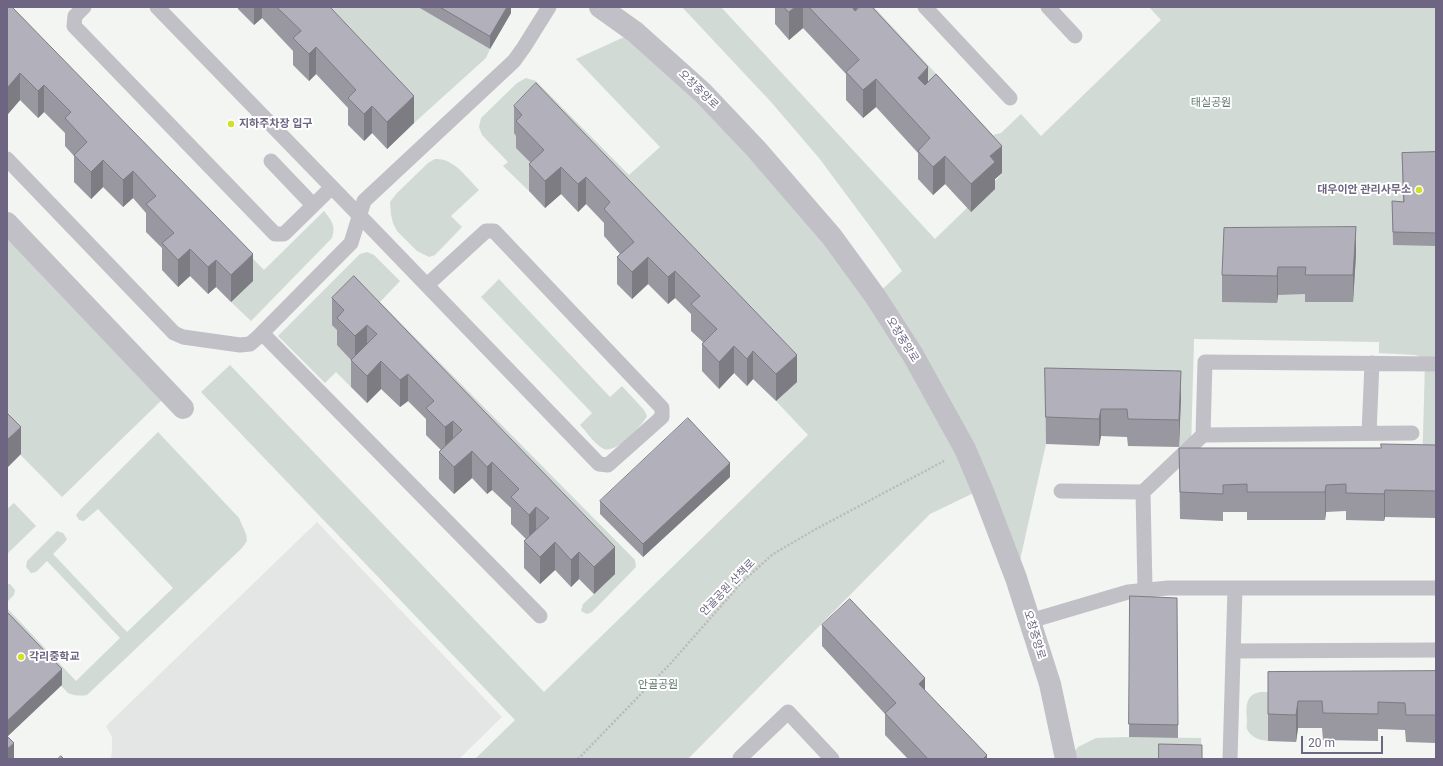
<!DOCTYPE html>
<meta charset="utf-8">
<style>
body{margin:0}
#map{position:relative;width:1443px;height:766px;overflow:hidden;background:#f2f5f1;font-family:Roboto,sans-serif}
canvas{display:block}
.frame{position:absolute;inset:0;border:8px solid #6d6582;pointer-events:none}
.scale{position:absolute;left:1301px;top:736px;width:82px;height:18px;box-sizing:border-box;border:2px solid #6d6582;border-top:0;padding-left:5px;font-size:12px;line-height:14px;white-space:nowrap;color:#6d6582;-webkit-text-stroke:3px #fff;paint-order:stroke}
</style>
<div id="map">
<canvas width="1443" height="766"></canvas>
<div class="frame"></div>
<div class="scale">20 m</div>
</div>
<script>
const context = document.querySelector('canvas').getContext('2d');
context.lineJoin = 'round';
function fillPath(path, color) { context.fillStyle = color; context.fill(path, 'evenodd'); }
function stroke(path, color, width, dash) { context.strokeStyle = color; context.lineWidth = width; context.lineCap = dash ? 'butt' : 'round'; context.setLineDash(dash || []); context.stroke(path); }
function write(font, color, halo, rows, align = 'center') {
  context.font = font + ' Roboto,"Noto Sans KR",sans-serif'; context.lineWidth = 4; context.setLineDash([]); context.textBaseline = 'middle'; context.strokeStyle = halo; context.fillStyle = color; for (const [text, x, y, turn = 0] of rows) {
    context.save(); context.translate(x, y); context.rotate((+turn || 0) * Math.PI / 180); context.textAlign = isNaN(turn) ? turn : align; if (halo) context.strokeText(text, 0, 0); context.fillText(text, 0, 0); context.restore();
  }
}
const built = new Path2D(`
 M317 522 502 717 459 759H111L112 748V737L106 726Z`);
const green = new Path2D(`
 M7 7 264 270 324 211C332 221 336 226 332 238L251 321 231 302 253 281Z
 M305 7H418L490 49 486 58 414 123Z
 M682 7H721L935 239 1002 174 936 102 845 7H874L993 135 1001 133 1021 114 1041 136 1161 20 1149 7H1436V165L1404 215H1392L1393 245 1436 200V472L1422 471 1425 364 1421 357 1415 355 1379 353V342L1194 339 1191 448 1179 447 1181 398 1046 444 1016 578 982 489 930 514 688 759H475L515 720 201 392 230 365 544 692 808 435 776 401 797 381 522 142 544 177 529 191 503 166 508 162 482 135 479 127 481 118 517 83 526 78 536 81 629 175 660 147 576 59 635 32 875 296 902 271 883 244 819 158 771 102Z
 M435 159C454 158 466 177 479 190L451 216 462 227 435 255 429 257 417 251 397 231 393 223 391 215 390 202 397 193 428 163Z
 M7 223 169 393 62 497 7 441Z
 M367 252 374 255 400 281 380 302 635 560 636 567 592 612 587 614 581 611 583 604 594 594 377 361 351 387 336 372 325 383 278 336 360 254Z
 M499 279 610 397 622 386 644 410 647 416C642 426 616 454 604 449 596 446 586 431 580 425L592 413 481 297Z
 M158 432 239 518 246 534 247 541 242 548 87 695C80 696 75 696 68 693L7 629V608L76 681 120 638 47 561 36 572 31 573 26 567 27 561 57 531 63 533 67 539 65 542 53 554 127 632 173 588 98 509 84 521 79 520 76 515 80 510Z
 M14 503 36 526 7 554V509Z
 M7 584H10L15 590 14 595 7 602Z
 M1436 690 1268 699V741C1260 740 1251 738 1247 729 1246 727 1247 723 1247 720 1246 707 1245 695 1260 692Z
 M1129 737 1201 738 1202 758 1068 759 1078 747 1096 738Z`);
const path = new Path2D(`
 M578 759 671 663 742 582 773 554 816 529 944 461`);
const service = new Path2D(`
 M84 7 75 16 74 26 275 234H284L332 187
 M157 7C305 159 452 311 599 464L608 465 662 417V408L494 231H486L427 285
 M925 7 1010 98
 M1048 7 1075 36
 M7 159 174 333 183 337 240 345 250 344 257 338 351 243 364 201 514 61 524 47 549 7
 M271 161 313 205
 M262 333 540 616
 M1369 433 1372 363
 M1412 433 1203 435 1205 362 1436 364
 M1061 491 1143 492 1145 589
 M1143 492 1203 435
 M1030 621 1128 592 1168 588H1436
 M1233 651 1436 650
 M741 759 740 758 788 712 832 759
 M1230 759 1235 588`);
const minor = new Path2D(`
 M7 223 183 408`);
const tertiary = new Path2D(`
 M600 7 635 32 703 93 756 149 832 237 875 296 913 355 965 449 982 489 1016 578 1050 684 1066 759`);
const wall = new Path2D(`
 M7 7 253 281 231 302 216 287 208 294 190 276 178 287 162 270V248L146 232V213L133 198 123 207 103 187 91 199 74 182V156L65 146V133L44 112 38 118 20 100 8 114H7Z
 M238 7H330L414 123 387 149 372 133 364 141 348 125V108L316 74 309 81 293 65V51L262 18 254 25 238 9Z
 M418 7H511V13L490 49Z
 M775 7H857V9L928 82 1002 173 995 179V189L971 212 945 184 933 195 918 179V153L876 107 863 118 846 100V74L803 28 789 40 775 24Z
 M514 106 797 382 776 401 753 379 747 386 734 373 719 389 702 371V344L703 342 691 331V314L675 298 668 304 648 284 632 299 617 284V257L620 254 604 236V223L586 204 578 212 561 194 545 208 529 191V164L531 163 516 148V136L514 133Z
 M1436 152V246L1393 245 1392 214V201L1403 202 1402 153Z
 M1356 254 1353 302H1305V294L1278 295 1277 303 1222 302V275Z
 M354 276 615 574 594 594 579 579 571 587 555 570 540 584 524 568V541L526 539 511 524V508L492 490 487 494 472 478 454 494 439 479V452L441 450 426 435V419L408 401 400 407 381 389 367 403 351 387V360L337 345V330L332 325V298Z
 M1045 368 1181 398 1179 447 1128 446 1127 437 1101 436 1099 446 1046 444Z
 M1436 445V518L1385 517 1384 521 1346 520V511L1326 512 1325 520H1247V512H1223V521L1180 519 1179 448H1381Z
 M730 477 643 557 600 514V501Z
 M1130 596 1178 725V738L1129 737Z
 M822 625 987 759H908L885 735V714L822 646Z
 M1436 671V743L1406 742 1405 730 1378 729V741L1323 740 1322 728H1298L1296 742 1268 741V672Z`);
const shadedWall = new Path2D(`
 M254 7H262V18L254 25Z
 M507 7H511V13L490 49V36Z
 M795 7H803V28L789 40V12Z
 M847 7H857V20Z
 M316 47V74L309 81V54Z
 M928 67V95L918 78Z
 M20 73V100L8 114V87Z
 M876 79V107L863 118V90Z
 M44 85V112L38 118V91Z
 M414 96V123L387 149V122Z
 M372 106V133L364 141V114Z
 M1002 146V173L995 179V189L971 212V184L990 156Z
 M945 156V184L933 195V167Z
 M103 160V187L91 199V172Z
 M561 167V194L545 208V181Z
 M133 171V198L123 207V180Z
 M586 177V204L578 212V184Z
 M1356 227V254L1353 302V275Z
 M190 249V276L178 287V260Z
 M253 254V281L231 302V275Z
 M648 257V284L632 299V272Z
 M216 260V287L208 294V267Z
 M1278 267V295L1277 303V276Z
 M675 271V298L668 304V277Z
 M367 325V352L355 363V336Z
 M734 346V373L719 389V362Z
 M753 351V379L747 386V359Z
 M797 355V382L776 401V374Z
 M381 361V389L367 403V376Z
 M1181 371V398L1179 447V420Z
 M408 374V401L400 407V380Z
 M1101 409V436L1099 446V419Z
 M453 421V448L445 454V427Z
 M21 427V454L7 468V440Z
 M472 451V478L454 494V467Z
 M492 462V490L487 494V467Z
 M730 463V477L643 557V544Z
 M1326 485V512L1325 520V492Z
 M1385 490V517L1384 521V494Z
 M536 507V534L529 542V515Z
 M555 542V570L540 584V557Z
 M615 547V574L594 594V567Z
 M579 552V579L571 587V560Z
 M62 669V685L7 737V721Z
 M925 678V700L919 684Z
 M1298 701V728L1296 742V715Z
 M14 743V759H7V749Z
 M987 755V759H983Z`);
const building = new Path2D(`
 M7 7H12L253 254 231 275 216 260 208 267 190 249 178 260 162 243 174 233 146 204 156 196 133 171 123 180 103 160 91 172 74 155 87 142 65 118 71 112 44 85 38 91 20 73 8 87 7 86Z
 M277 7H330L414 96 387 122 372 106 364 114 348 98 356 90 316 47 309 54 293 38 301 31Z
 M440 7H507L490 36Z
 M784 7H795L789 12Z
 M809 7H852L855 11 860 7H872L928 67 918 78 925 85 936 74 1002 146 990 156 995 162 971 184 945 156 933 167 918 151 930 138 876 79 863 90 846 72 859 60Z
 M536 83 797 355 776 374 753 351 747 359 734 346 719 362 702 344 717 329 691 304 700 296 675 271 668 277 648 257 632 272 617 257 634 242 604 209 610 202 586 177 578 184 561 167 545 181 529 164 544 150 516 121 522 115 514 106Z
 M1436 152V233L1393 232 1392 201 1404 202 1402 153Z
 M1356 227 1353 275H1305L1306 267H1278L1277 276 1222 275 1224 228Z
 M354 276 615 547 594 567 579 552 571 560 555 542 540 557 524 541 549 518 536 507 529 515 511 497 519 489 492 462 487 467 472 451 454 467 439 452 462 430 453 421 445 427 426 408 434 401 408 374 400 380 381 361 367 376 351 360 377 334 367 325 355 336 337 318 344 310 332 298Z
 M1045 368 1181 371 1179 420 1128 419 1127 409H1101L1099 419 1046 417Z
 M7 413 21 427 7 440Z
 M688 418 730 463 643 544 600 501Z
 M1381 444 1436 445V491L1385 490 1384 494 1346 493V484L1326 485 1325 492H1247V484L1223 485V494L1180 492 1179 448H1381Z
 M1130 596 1177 598 1178 725 1129 724Z
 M850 599 925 678 919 684 987 755 983 759H928L885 713 896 703 822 625Z
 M7 612 62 669 7 721Z
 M1436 671V715H1406L1405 703 1378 702V714L1323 713 1322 701H1298L1296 715 1268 714V672Z
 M7 736 14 743 7 749Z
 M1159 744 1202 745V759H1159Z
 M61 756 64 759H58Z`);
const markers = [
 [231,124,4,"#d1df27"],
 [1419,190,4,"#d1df27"],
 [21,657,4,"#d1df27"]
];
const streetNames = [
 ["오창중앙로",698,90,44],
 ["오창중앙로",902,340,58],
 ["안골공원 산책로",728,588,-46],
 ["오창중앙로",1034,635,73]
];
const parkNames = [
 ["태실공원",1211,103],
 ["안골공원",658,685]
];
const poiNames = [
 ["지하주차장 입구",239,124],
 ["대우이안 관리사무소",1411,190,"right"],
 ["각리중학교",29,657]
];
fillPath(built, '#e3e6e5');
fillPath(green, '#d1dad5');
stroke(path, '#bbbabe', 2.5, [2, 2]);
stroke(service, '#c2c0c7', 15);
stroke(minor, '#c2c0c7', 22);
stroke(tertiary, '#c2c0c7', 22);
fillPath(wall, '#9998a1');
fillPath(shadedWall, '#7d7c83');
fillPath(building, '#b2b1bb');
stroke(building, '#7d7c83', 1);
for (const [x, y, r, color] of markers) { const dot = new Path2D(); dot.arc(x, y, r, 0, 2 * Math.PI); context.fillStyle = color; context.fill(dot); stroke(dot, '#fff', 1.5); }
write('11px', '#6d6582', '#fff', streetNames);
write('11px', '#637971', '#fff', parkNames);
write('bold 11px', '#6d6582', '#fff', poiNames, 'left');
</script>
